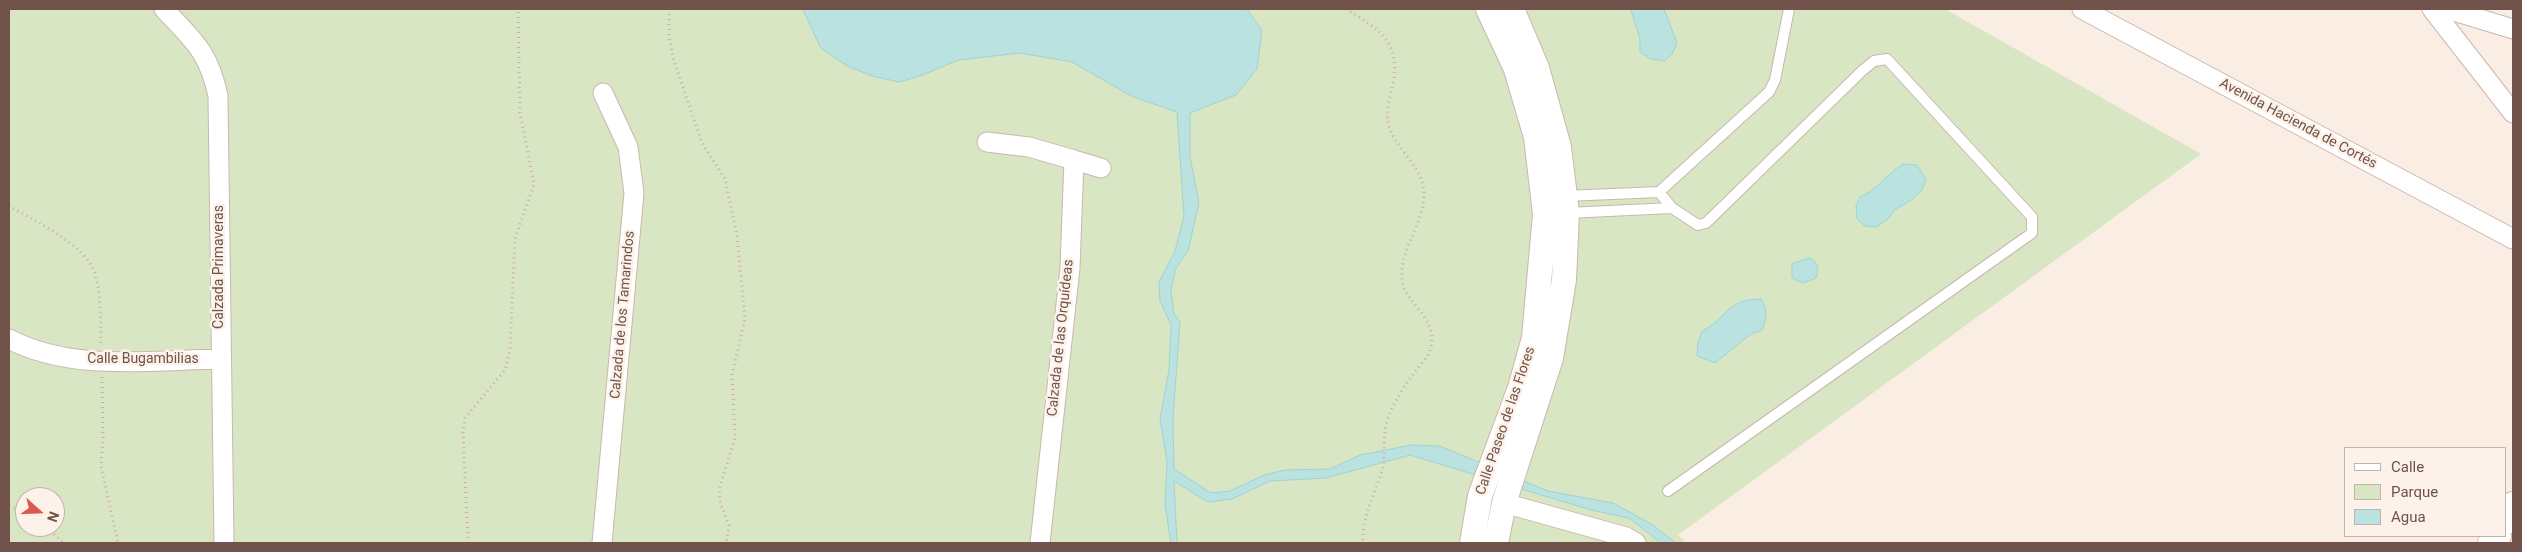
<!DOCTYPE html>
<meta charset="utf-8">
<style>
body{margin:0}
#map{position:relative;width:2522px;height:552px;overflow:hidden;background:#faede4;font-family:Roboto,sans-serif}
canvas{display:block}
.frame{position:absolute;inset:0;border:10px solid #70524b;pointer-events:none}
.legend{position:absolute;left:2344px;top:447px;width:162px;height:90px;box-sizing:border-box;background:#fdf2e9;border:1px solid #c5b2aa;margin:0;padding:6px 9px;list-style:none;font-size:15px;color:#70524b}
.legend li{display:flex;align-items:center;gap:10px;height:25px}
.legend b{width:25px;border:1px solid #c5b2aa}
.north{position:absolute;left:15px;top:487px;width:50px;height:50px;box-sizing:border-box;background:#fdf2e9;border:1px solid #c5b2aa;border-radius:50%;rotate:110deg;font-size:14px;font-weight:700;line-height:20px;text-align:center;color:#70524b}
.north::after{content:'';display:block;margin:auto;width:18px;height:22px;background:#db5851;clip-path:polygon(50% 0,100% 100%,50% 72%,0 100%)}
</style>
<div id="map">
<canvas width="2522" height="552"></canvas>
<div class="frame"></div>
<ul class="legend">
<li><b style="height:6px;background:#fff"></b>Calle</li>
<li><b style="height:14px;background:#d8e6c3"></b>Parque</li>
<li><b style="height:14px;background:#bae2e1"></b>Agua</li>
</ul>
<div class="north">N</div>
</div>
<script>
const context = document.querySelector('canvas').getContext('2d');
context.lineJoin = 'round';
function fillPath(path, color) { context.fillStyle = color; context.fill(path, 'evenodd'); }
function stroke(path, color, width, dash) { context.strokeStyle = color; context.lineWidth = width; context.lineCap = dash ? 'butt' : 'round'; context.setLineDash(dash || []); context.stroke(path); }
function write(font, color, halo, rows, align = 'center') {
  context.font = font + ' Roboto,sans-serif'; context.lineWidth = 5; context.setLineDash([]); context.textBaseline = 'middle'; context.strokeStyle = halo; context.fillStyle = color; for (const [text, x, y, turn = 0] of rows) {
    context.save(); context.translate(x, y); context.rotate((+turn || 0) * Math.PI / 180); context.textAlign = isNaN(turn) ? turn : align; if (halo) context.strokeText(text, 0, 0); context.fillText(text, 0, 0); context.restore();
  }
}
const green = new Path2D(`
 M9 9H1945L2201 154 1678 535 1686 543H9ZM25 497H55V527H25Z`);
const water = new Path2D(`
 M803 9H1247L1262 31 1257 69 1236 95 1190 113V157L1199 203 1188 251 1176 268 1171 289 1174 314 1180 322 1173 419 1174 469 1211 493 1230 491 1264 475 1285 470 1330 469 1360 455 1411 445 1440 446 1548 491 1613 503 1653 525 1676 543H1661L1629 518 1591 510 1410 455 1326 478 1270 481 1232 499 1208 502 1174 481 1177 543H1171L1165 505 1167 462 1160 419 1169 370 1171 325 1160 301 1159 282 1175 251 1184 216 1177 112 1131 96 1072 62 1020 53 959 60 920 76 899 82 872 76 847 66 821 48Z
 M1631 9H1664L1677 43 1672 54 1665 61 1651 59 1640 52V39Z
 M1903 164 1917 165 1926 180 1922 190 1913 199 1894 210 1888 219 1876 227 1865 226 1857 219 1856 206 1860 197C1877 190 1887 174 1903 164Z
 M1810 258C1819 264 1819 268 1816 278L1803 283 1792 278V264Z
 M1761 299C1768 310 1767 317 1762 330L1751 334 1715 363 1697 356 1698 343 1702 331C1730 317 1724 300 1761 299Z`);
const path = new Path2D(`
 M669 9V36L673 58 702 143 725 179 737 236 745 319 732 375 735 438 719 489 721 505 729 525 726 543
 M1346 9C1379 29 1401 42 1393 84 1390 96 1386 110 1388 122 1392 146 1423 166 1424 192 1425 223 1399 249 1402 279 1404 305 1440 316 1430 351 1428 357 1421 364 1417 369 1406 384 1394 401 1388 418 1382 435 1386 454 1382 471 1374 496 1362 516 1363 543
 M9 206C34 221 86 244 95 274 102 296 100 321 101 344
 M102 377 103 438 101 466 118 543
 M9 506 25 513
 M47 527 63 543
 M468 543 463 432 465 418 505 370 510 350 515 239 534 184 520 113 518 9`);
const service = new Path2D(`
 M1659 192 1672 208 1698 225 1706 223 1863 70 1874 61 1887 59 2032 217V233L1668 491
 M1659 192 1769 92 1775 80 1789 9
 M1565 196 1659 192
 M1566 213 1672 208`);
const minor = new Path2D(`
 M164 9C193 40 209 52 218 96L224 543
 M2082 9 2513 239
 M2432 9 2513 113
 M2447 9 2513 29
 M987 142 1029 147 1074 160
 M9 339C72 372 151 360 220 359
 M1504 503 1626 537 1636 543
 M602 543 634 193 628 147 603 93
 M1040 543 1070 268 1074 160 1101 168`);
const tertiary = new Path2D(`
 M1472 543 1480 496 1520 388 1534 338 1545 214 1536 137 1516 69 1488 9
 M1496 543 1504 503 1551 358 1564 280 1567 213 1559 147 1537 68 1512 9`);
const secondary = new Path2D(`
 M2506 520 2513 506
 M2492 543 2497 536`);
const streetNames = [
 ["Avenida Hacienda de Cortés",2298,124,28],
 ["Calzada Primaveras",219,267,-90],
 ["Calzada de los Tamarindos",623,315,-85],
 ["Calzada de las Orquídeas",1061,338,-84],
 ["Calle Bugambilias",143,359],
 ["Calle Paseo de las Flores",1506,421,-71]
];
fillPath(green, '#d8e6c3');
fillPath(water, '#bae2e1');
stroke(water, '#a1d3d2', 1);
stroke(service, '#cdb6ae', 12);
stroke(minor, '#cdb6ae', 21);
stroke(tertiary, '#cdb6ae', 26);
stroke(secondary, '#cfb5ab', 30);
stroke(path, '#d2aba1', 3, [1, 4]);
stroke(service, '#fff', 10);
stroke(minor, '#fff', 19);
stroke(tertiary, '#fff', 24);
stroke(secondary, '#fff', 28);
write('14px', '#70524b', '#fdf2e9', streetNames);
</script>
